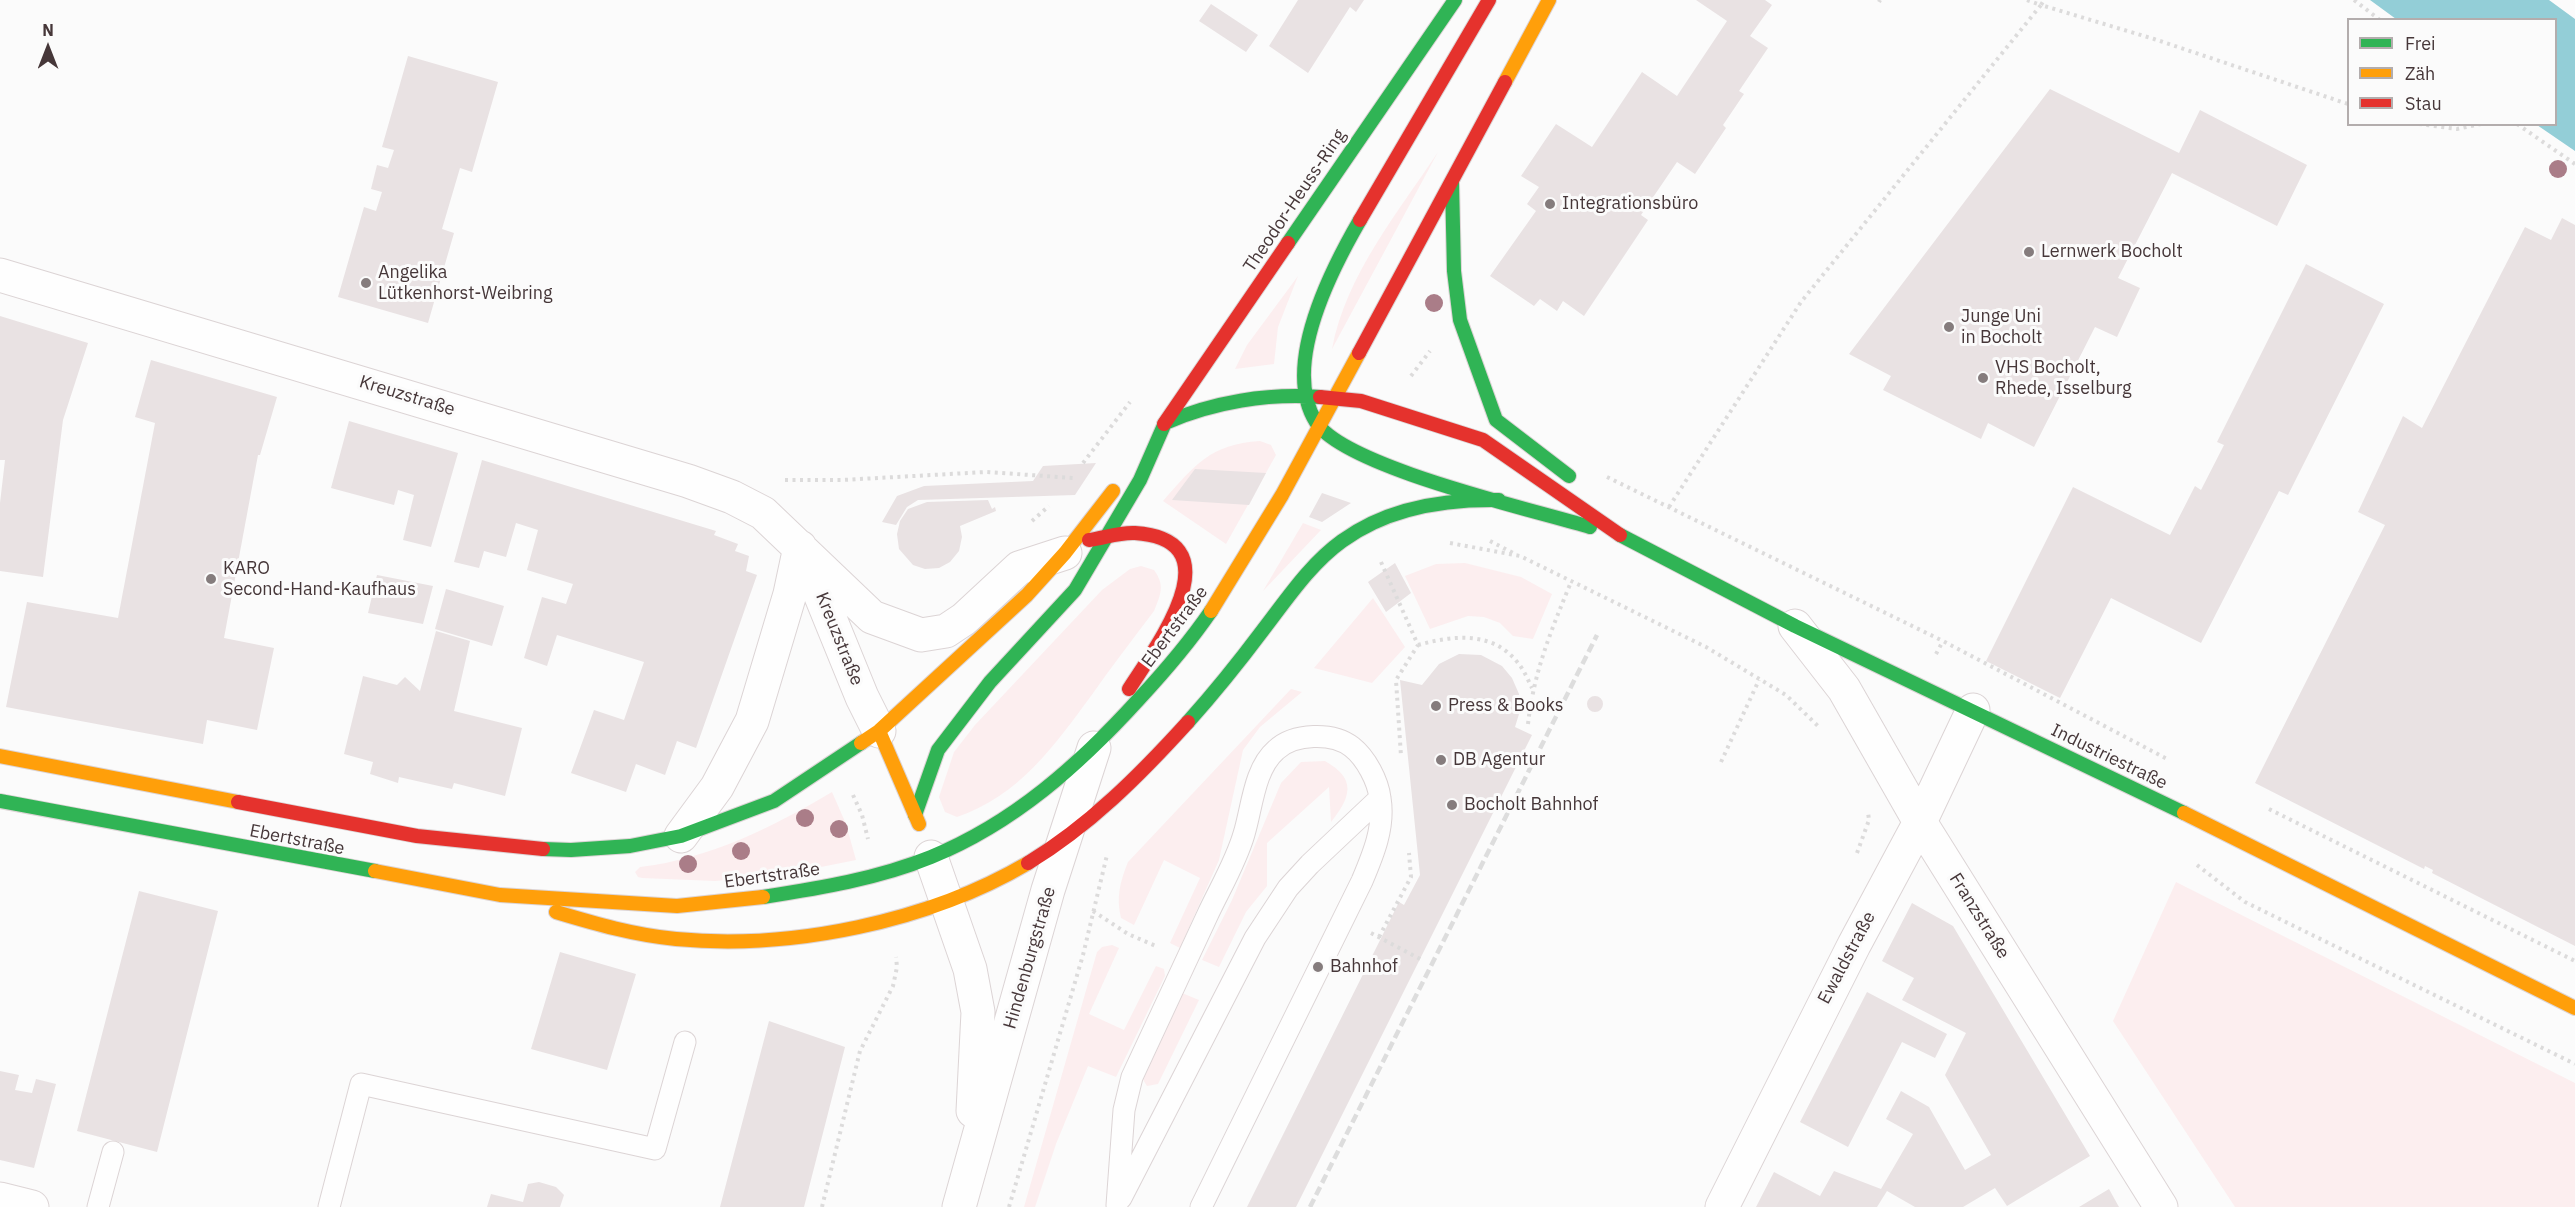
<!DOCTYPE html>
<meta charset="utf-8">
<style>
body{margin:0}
#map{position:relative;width:2575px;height:1207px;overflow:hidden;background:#fbfbfb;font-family:"IBM Plex Sans",sans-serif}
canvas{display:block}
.legend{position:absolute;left:2347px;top:18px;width:210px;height:108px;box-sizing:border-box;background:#fbfbfb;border:2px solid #b3adad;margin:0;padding:8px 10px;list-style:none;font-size:18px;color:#463739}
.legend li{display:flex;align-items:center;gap:12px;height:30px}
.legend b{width:30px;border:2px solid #b3adad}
.north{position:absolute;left:18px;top:18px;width:60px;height:60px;-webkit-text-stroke:4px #fbfbfb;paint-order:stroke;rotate:0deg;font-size:16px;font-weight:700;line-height:24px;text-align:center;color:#463739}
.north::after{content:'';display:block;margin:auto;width:21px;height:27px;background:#463739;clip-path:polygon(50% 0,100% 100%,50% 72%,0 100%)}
</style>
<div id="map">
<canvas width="2575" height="1207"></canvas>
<ul class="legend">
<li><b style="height:8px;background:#30b455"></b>Frei</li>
<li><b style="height:8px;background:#ff9f0a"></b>Zäh</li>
<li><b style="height:8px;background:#e5322d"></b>Stau</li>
</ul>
<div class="north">N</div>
</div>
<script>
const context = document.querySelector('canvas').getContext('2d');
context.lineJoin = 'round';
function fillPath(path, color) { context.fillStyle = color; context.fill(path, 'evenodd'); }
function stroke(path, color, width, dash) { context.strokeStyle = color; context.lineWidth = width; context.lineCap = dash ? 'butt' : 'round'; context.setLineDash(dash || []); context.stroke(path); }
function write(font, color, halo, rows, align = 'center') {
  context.font = font + ' "IBM Plex Sans",sans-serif'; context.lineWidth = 6; context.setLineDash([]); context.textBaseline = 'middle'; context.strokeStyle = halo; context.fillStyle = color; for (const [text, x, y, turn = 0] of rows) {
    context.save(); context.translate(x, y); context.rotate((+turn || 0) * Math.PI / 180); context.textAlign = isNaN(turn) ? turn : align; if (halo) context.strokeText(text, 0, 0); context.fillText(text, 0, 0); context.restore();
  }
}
const green = new Path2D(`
 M1438 152 1332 349C1346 275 1397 214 1438 152Z
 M1298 276 1278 327 1274 364 1235 369 1247 345Z
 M1260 441 1271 445 1276 455 1226 544 1163 501C1194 466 1210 444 1260 441Z
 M1303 523 1321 530 1263 591Z
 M1465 563 1521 577 1552 594 1533 639 1513 636 1500 623 1484 617 1468 616 1430 629 1405 576 1436 564Z
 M1141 566 1154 570C1165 585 1161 594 1154 611 1133 639 1111 667 1091 696 1054 746 1019 796 957 817L945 812 939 797 954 752 975 725 1102 590 1130 569Z
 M1373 598 1405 647 1372 683 1314 668Z
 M1291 689 1302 692 1260 727 1243 750 1219 860 1180 948 1170 943 1200 878 1164 860 1134 925 1121 918C1116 897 1120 882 1128 862Z
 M1325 761C1357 779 1351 797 1331 822L1329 787 1267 843V886L1246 912 1219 967 1202 960 1232 900 1281 783 1301 762Z
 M832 792 846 824 856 860 781 875 715 881 642 878 638 877 635 872 640 867C709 859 773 827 832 792Z
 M2176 882 2575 1083V1207H2235L2113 1021Z
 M1112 945 1119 948 1089 1014 1124 1030 1156 966 1164 969 1165 976 1116 1077 1088 1066 1056 1144 1035 1207H1024L1097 952 1102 947Z
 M1182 993 1199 1000 1158 1084 1147 1086 1142 1078Z`);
const water = new Path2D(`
 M2370 0H2549L2575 19V151L2537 125 2556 124V20L2396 19Z`);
const building = new Path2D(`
 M1298 0H1364L1356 12 1350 7 1308 73 1269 46Z
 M1696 0H1765L1772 5 1750 36 1768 48 1739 91 1744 94 1723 125 1726 128 1695 174 1677 162 1641 215 1648 220 1584 316 1563 301 1557 311 1540 299 1534 306 1490 276 1536 211 1527 204 1539 187 1521 176 1556 124 1592 147 1642 72 1677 96 1727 21Z
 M1211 4 1258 35 1246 52 1199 21Z
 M408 56 498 82 472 172 460 168 442 229 454 233 428 323 338 297 364 207 376 211 382 192 371 189 377 165 388 168 394 150 382 147Z
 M2050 89 2179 153 2200 110 2307 165 2277 226 2172 173 2118 278 2140 288 2117 337 2095 327 2034 447 1988 423 1981 439 1883 390 1891 376 1849 354Z
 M2562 218 2575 225V946L2432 873 2433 870 2425 866 2424 869 2255 783 2385 525 2358 512 2403 416 2422 428 2525 227 2551 240Z
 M2306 264 2384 304 2288 495 2279 491 2201 643 2111 598 2060 698 1986 661 2073 487 2170 535 2195 486 2201 490 2224 445 2217 442Z
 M0 316 88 343 63 420 43 577 0 571V503L5 460H0Z
 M151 360 277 397 260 455H258L224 638 274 648 257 730 207 720 203 744 6 707 27 602 118 618 155 423 135 417Z
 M349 421 458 453 431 547 403 540 414 495 398 490 394 505 331 488Z
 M482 460 716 531 714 535 738 544 735 551 749 556 746 571 757 575 696 748 677 741 665 775 636 764 626 792 571 773 594 710 624 720 644 662 557 635 547 666 524 658 542 597 566 604 573 584 527 570 538 530 516 523 506 557 484 551 479 568 454 562Z
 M1096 463 1075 495 918 500 907 507 896 525 882 522 897 496 924 486 1033 481 1043 466Z
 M1195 469 1266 473 1249 505 1172 500Z
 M1322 493 1351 503 1322 522 1309 517Z
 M988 500 992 509 995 507 996 511 960 526 962 537 959 551 950 562 939 568 925 569 913 565 899 549 897 534 900 521 908 509 927 502Z
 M1395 563 1411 593 1386 612 1368 582Z
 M377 575 433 586 423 624 368 613Z
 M446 589 504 606 492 646 435 629Z
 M436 631 470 641 454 711 522 728 505 796 454 783 452 789 399 777 398 783 370 774 373 762 344 754 363 676 397 685 405 677 420 691Z
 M1459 654 1481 655 1502 666 1512 678 1519 694V714L1515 727 1532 735 1296 1207H1247L1399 902 1404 905 1420 875 1400 680 1422 685 1439 664Z
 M1587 704a8 8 0 1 1 16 0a8 8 0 1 1-16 0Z
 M139 891 218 911 157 1152 77 1131Z
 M1912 903 1953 926 2090 1156 2007 1206 1995 1188 1963 1207H1915L1887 1191 1877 1207H1756L1774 1172 1820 1196 1834 1171 1881 1189 1913 1134 1886 1119 1901 1091 1929 1107 1965 1170 1991 1155 1945 1075 1966 1033 1902 1000 1914 978 1882 961Z
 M560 952 636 974 607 1070 531 1049Z
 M1867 992 1947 1034 1935 1058 1902 1042 1848 1147 1800 1122Z
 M769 1021 845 1047 804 1207H720Z
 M0 1071 19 1075 15 1090 32 1093 36 1079 56 1084 34 1168 0 1160Z
 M539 1182 556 1187 564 1195 560 1207H487L491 1194 523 1202 528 1184Z
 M2109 1189 2119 1207H2079Z`);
const path = new Path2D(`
 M2027 0 2041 5 2044 0
 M2354 0 2380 20
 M1879 2 1880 0
 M2419 124 2457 129 2481 124
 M2517 124 2575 164
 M1411 376 1430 351
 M1083 463 1130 402
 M1607 477 1943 641 2169 760
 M785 480H842L986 472 1074 478
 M1669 507 1801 302 2041 5 2154 39 2348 104
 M1032 521 1049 506
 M1490 541 1515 554
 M1450 543 1520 556 1706 647 1786 695 1820 728
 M1381 562 1418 645 1396 680 1401 756
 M1418 645C1454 635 1493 631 1518 663 1524 670 1528 680 1532 688
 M1936 654 1943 641
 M1528 724C1534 671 1551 631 1571 582
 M1721 762 1759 680
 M853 795 862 815 868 839
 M2269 809 2575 961
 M1857 853 1869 820 1868 812
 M2197 865 2245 902 2575 1064
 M1093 911 1128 934 1158 947
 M1371 933 1424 961
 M1379 937 1411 877 1409 853
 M822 1207 860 1051 893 986 897 967 896 957
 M1009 1207 1083 955 1107 855`);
const lane = new Path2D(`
 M1121 1198 1255 938 1288 888 1310 864 1380 798
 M1117 1205 1124 1110 1132 1077C1157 1023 1182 970 1207 916 1219 890 1236 862 1244 834 1252 808 1254 769 1276 750 1294 733 1333 732 1352 747 1366 758 1378 781 1380 798 1385 827 1373 855 1362 881L1201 1207
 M98 1207 113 1152
 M329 1207 361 1084 655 1149 685 1042`);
const street = new Path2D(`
 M0 275 688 481 732 497 763 513 872 617 921 635 946 631 964 619 1019 568 1065 553
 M807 562 862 697 879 731
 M1795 626 1844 689 1920 822 2161 1207
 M681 836 717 787 752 721 790 594 800 547
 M931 857 970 969 978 1012 973 1111
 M0 1199 32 1207
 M959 1207 1048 890 1094 748
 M1722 1207 1854 945 1920 822 1973 710`);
const fast = new Path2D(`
 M1452 183 1454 271 1460 320 1496 420 1569 476
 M1360 220C1331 270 1281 366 1316 422 1344 467 1534 510 1590 527
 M1288 243 1455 0
 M1620 535 1795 626 2184 813
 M1188 722C1214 693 1239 662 1263 630 1287 599 1310 564 1342 541 1387 508 1444 499 1499 500
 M0 801 375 871
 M915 815 938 750 990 682 1075 590 1140 480 1165 423C1213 402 1268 393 1320 397
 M543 849 571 850 630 846 681 836 774 801 861 743
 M763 897C820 888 877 879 931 857 1014 823 1079 765 1139 699 1165 671 1189 643 1211 611`);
const slow = new Path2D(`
 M1505 82 1549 0
 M1211 611 1282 495 1359 353
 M879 731 919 824
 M861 743 879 731 1027 595 1065 553 1113 491
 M0 756 238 802
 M2184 813 2575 1008
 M375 871 500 895 677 906 763 897
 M556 912C596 924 634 935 676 939 791 950 928 922 1028 863`);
const jam = new Path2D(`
 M1360 220 1489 0
 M1359 353 1505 82
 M1320 397 1361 401 1483 440 1620 535
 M1164 424 1288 243
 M1089 540C1104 538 1120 532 1135 533 1237 540 1157 645 1129 689
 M238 802 417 836 543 849
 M1028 863C1089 826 1140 775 1188 722`);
const rail = new Path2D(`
 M1310 1207 1597 635`);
const trees = [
 [2558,169],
 [1434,303],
 [805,818],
 [839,829],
 [741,851],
 [688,864]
];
const markers = [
 [1550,204,6,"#857c7d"],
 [2029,252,6,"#857c7d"],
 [366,283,6,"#857c7d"],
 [1949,327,6,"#857c7d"],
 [1983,378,6,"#857c7d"],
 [211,579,6,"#857c7d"],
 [1436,706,6,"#857c7d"],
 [1441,760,6,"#857c7d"],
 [1452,805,6,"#857c7d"],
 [1318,967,6,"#857c7d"]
];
const streetNames = [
 ["Theodor-Heuss-Ring",1295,201,-56],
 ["Kreuzstraße",407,396,17],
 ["Ebertstraße",1175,627,-53],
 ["Kreuzstraße",839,639,68],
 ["Industriestraße",2109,757,26],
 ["Ebertstraße",297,840,11],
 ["Ebertstraße",772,876,-8],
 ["Franzstraße",1979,916,58],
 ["Hindenburgstraße",1030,958,-74],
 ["Ewaldstraße",1847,958,-62]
];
const poiNames = [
 ["Integrationsbüro",1562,204],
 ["Lernwerk Bocholt",2041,252],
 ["Angelika",378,273],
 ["Lütkenhorst-Weibring",378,294],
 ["Junge Uni",1961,317],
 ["in Bocholt",1961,338],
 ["VHS Bocholt,",1995,368],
 ["Rhede, Isselburg",1995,389],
 ["KARO",223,569],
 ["Second-Hand-Kaufhaus",223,590],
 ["Press & Books",1448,706],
 ["DB Agentur",1453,760],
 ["Bocholt Bahnhof",1464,805],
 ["Bahnhof",1330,967]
];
fillPath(green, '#fceeef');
fillPath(water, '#93ced7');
fillPath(building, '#e9e2e3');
stroke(lane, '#dcd4d5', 23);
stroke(street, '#dcd4d5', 35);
stroke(fast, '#dcd4d5', 16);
stroke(slow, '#dcd4d5', 16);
stroke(jam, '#dcd4d5', 16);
stroke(path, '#dcdbdb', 4, [3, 4.5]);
stroke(lane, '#fefefe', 21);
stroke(street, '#fefefe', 33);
stroke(fast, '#30b455', 14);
stroke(slow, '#ff9f0a', 14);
stroke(jam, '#e5322d', 14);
stroke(rail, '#ddd', 4.5, [9, 4.5]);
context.fillStyle = '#aa7d88';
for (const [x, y] of trees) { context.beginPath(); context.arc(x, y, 9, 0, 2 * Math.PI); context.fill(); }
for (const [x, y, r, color] of markers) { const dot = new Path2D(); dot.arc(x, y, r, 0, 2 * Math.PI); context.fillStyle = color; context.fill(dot); stroke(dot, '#fbfbfb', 2); }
write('18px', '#463739', '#fbfbfb', streetNames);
write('18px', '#463739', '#fbfbfb', poiNames, 'left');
</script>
